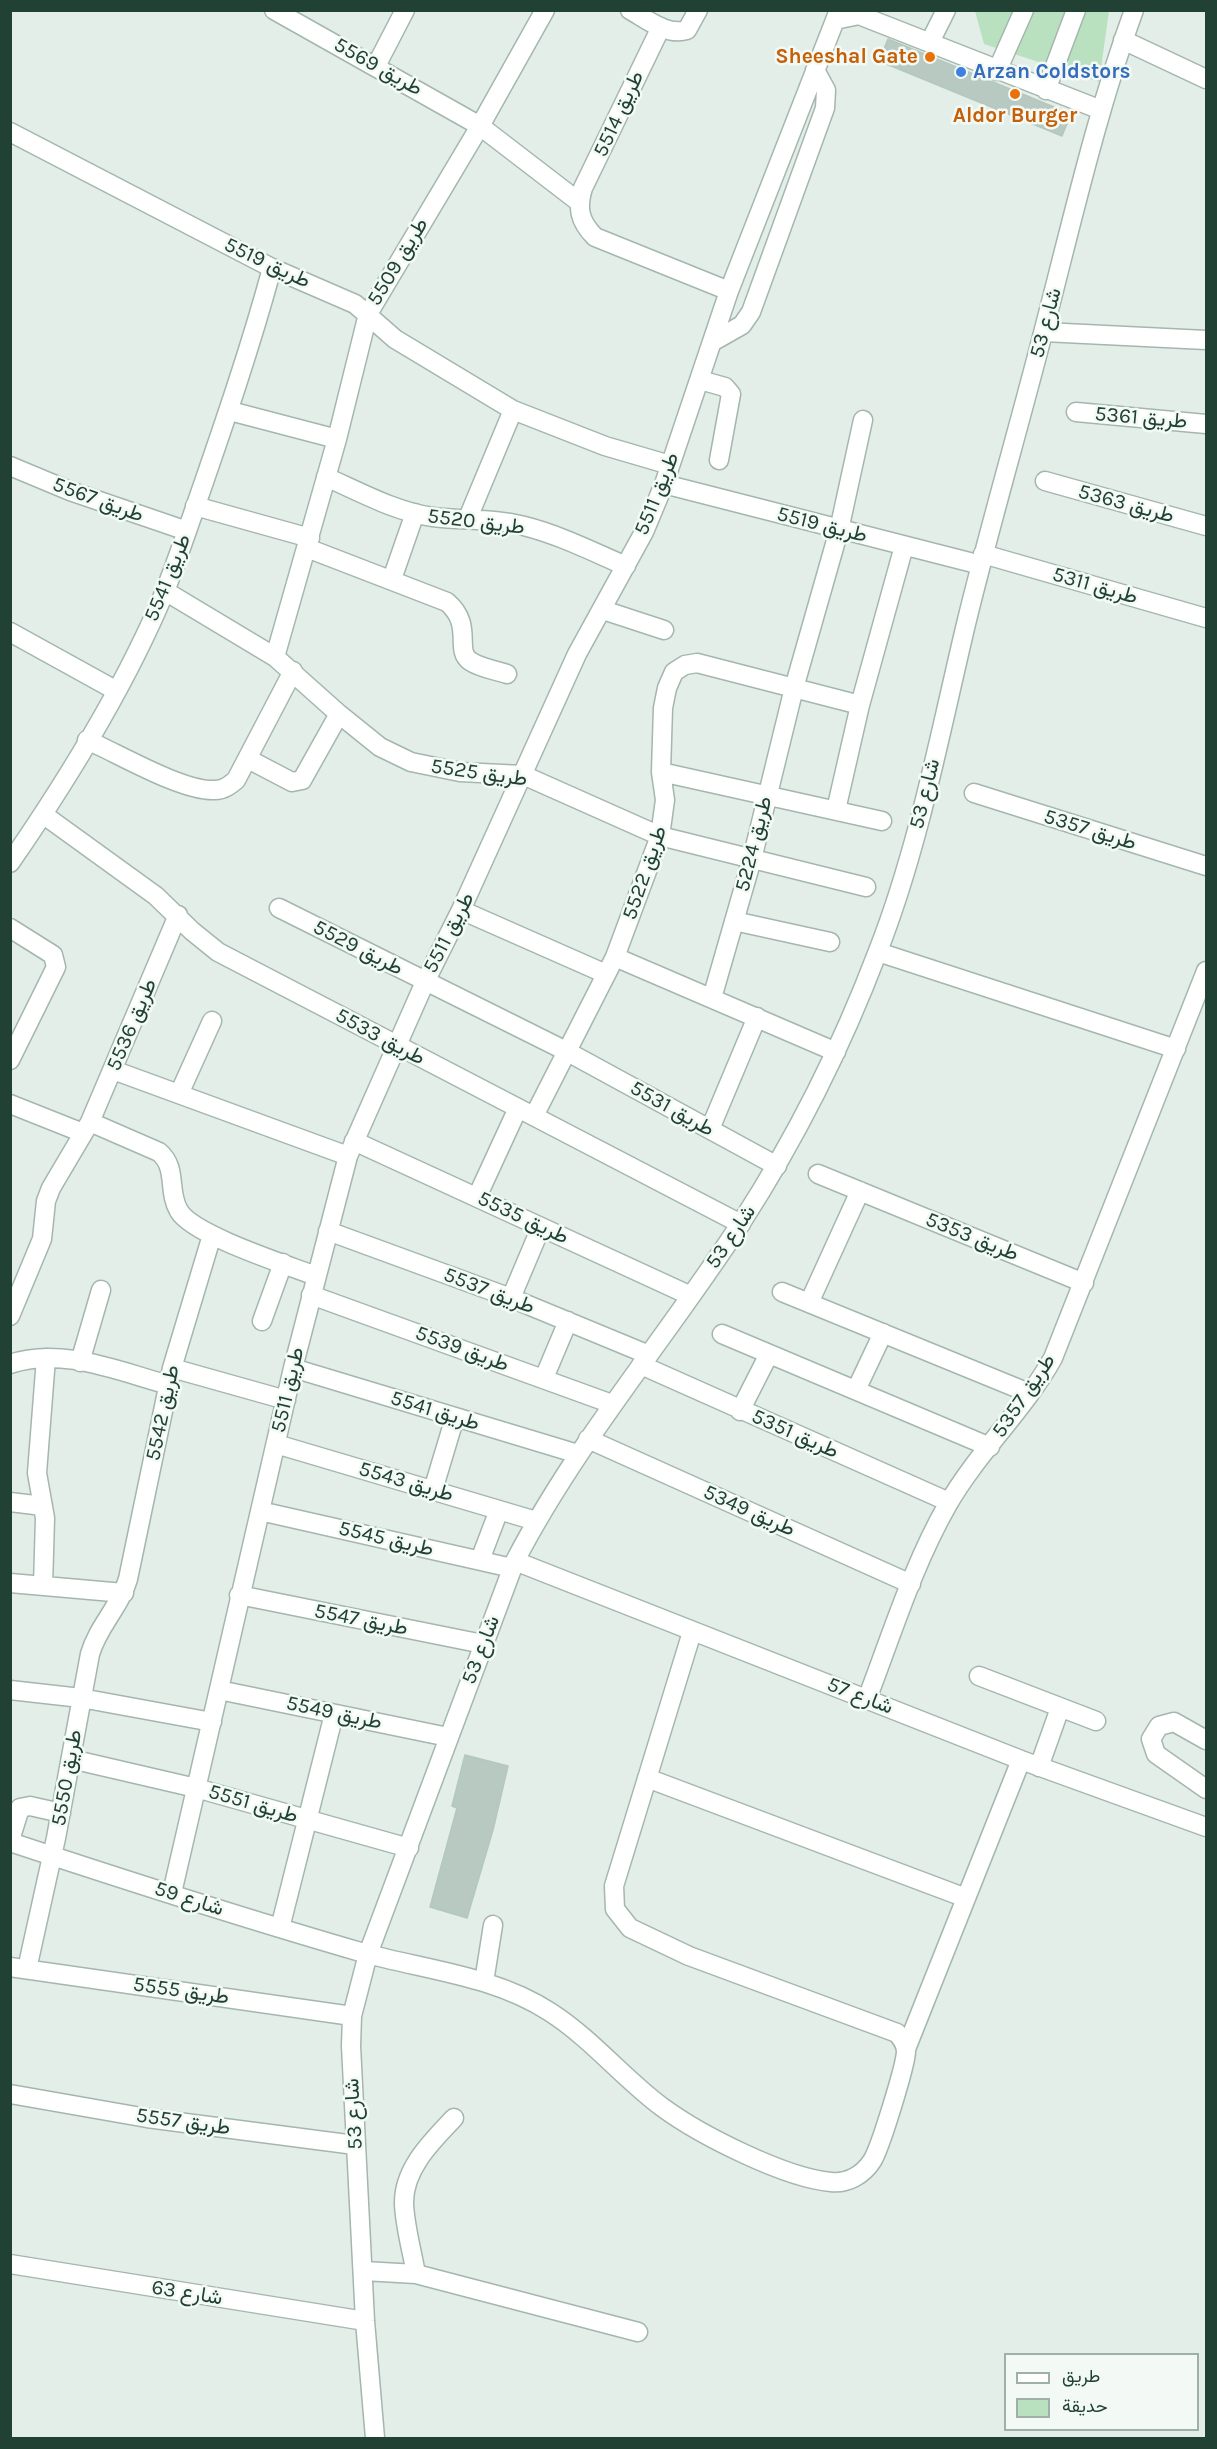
<!DOCTYPE html>
<meta charset="utf-8">
<style>
body{margin:0}
#map{position:relative;width:1217px;height:2449px;overflow:hidden;background:#e2eee7;font-family:Karla,Vazirmatn,sans-serif}
canvas{display:block}
.frame{position:absolute;inset:0;border:12px solid #204134;pointer-events:none}
.legend{position:absolute;left:1004px;top:2353px;width:195px;height:78px;box-sizing:border-box;background:#f3faf6;border:2px solid #9fb0a8;margin:0;padding:8px 10px;list-style:none;font-size:18px;color:#204134}
.legend li{display:flex;align-items:center;gap:12px;height:30px}
.legend b{width:30px;border:2px solid #9fb0a8}
</style>
<div id="map">
<canvas width="1217" height="2449"></canvas>
<div class="frame"></div>
<ul class="legend">
<li><b style="height:8px;background:#fff"></b>طريق</li>
<li><b style="height:16px;background:#b9e1bf"></b>حديقة</li>
</ul>
</div>
<script>
const context = document.querySelector('canvas').getContext('2d');
context.lineJoin = 'round';
function fillPath(path, color) { context.fillStyle = color; context.fill(path, 'evenodd'); }
function stroke(path, color, width, dash) { context.strokeStyle = color; context.lineWidth = width; context.lineCap = dash ? 'butt' : 'round'; context.setLineDash(dash || []); context.stroke(path); }
function write(font, color, halo, rows, align = 'center') {
  context.font = font + ' Karla,Vazirmatn,sans-serif'; context.lineWidth = 5; context.setLineDash([]); context.textBaseline = 'middle'; context.strokeStyle = halo; context.fillStyle = color; for (const [text, x, y, turn = 0] of rows) {
    context.save(); context.translate(x, y); context.rotate((+turn || 0) * Math.PI / 180); context.textAlign = isNaN(turn) ? turn : align; if (halo) context.strokeText(text, 0, 0); context.fillText(text, 0, 0); context.restore();
  }
}
const green = new Path2D(`
 M975 11H1109L1099 82 984 44Z`);
const building = new Path2D(`
 M888 39 1071 114 1062 136 879 61Z
 M465 1755 508 1766 493 1830 467 1918 430 1907 457 1808 452 1806Z`);
const minor = new Path2D(`
 M274 10 480 126 579 202
 M630 10C648 20 667 36 687 30L698 10
 M835 20 859 15 1101 110
 M661 27 583 188C577 208 579 221 595 237L729 291
 M1123 40 1206 79
 M930 42 946 10
 M376 66 405 10
 M997 71 1024 10
 M1046 90 1076 10
 M10 132 272 268 355 304 395 339 513 410 605 446 670 465
 M1044 332 1206 340
 M712 342 742 325 751 312 825 108 826 90 815 70
 M700 380 725 387 731 394 719 460
 M230 411 337 439
 M1076 412 1206 424
 M10 466 70 491 187 531
 M326 477C360 492 396 512 433 517 464 521 494 518 524 526 560 535 593 552 626 566
 M1045 481 1206 526
 M664 484 981 565
 M195 506 310 538
 M468 518 513 410
 M307 548 447 602C474 625 454 650 470 661 480 668 495 670 507 674
 M983 554 1206 618
 M392 579 415 513
 M165 591 275 657 339 714 380 747 411 762 460 772 523 775 660 836 866 887
 M603 610 664 630
 M10 632 115 690
 M275 657 337 439 368 314 480 126 545 10
 M87 740C119 754 183 792 215 790 224 790 230 785 236 780L293 671
 M248 759 292 782 302 780 339 714
 M661 772 882 821
 M974 793 1206 866
 M836 810 860 705 904 546
 M44 815 156 896 192 931 218 952 741 1224
 M10 863C68 779 126 685 165 591 176 563 186 534 196 505 223 427 250 349 272 268
 M279 908 566 1051 777 1166
 M461 910 606 974
 M734 921 830 942
 M10 928 53 955 56 967 10 1060
 M878 952 1176 1049
 M615 957 836 1052
 M712 998 752 859 794 688 839 530 863 420
 M113 1070 348 1156
 M179 1094 212 1021
 M10 1104 83 1133
 M534 1116 615 957 660 836 665 800 661 772 663 708 667 688 674 672 685 665 697 663 860 705
 M90 1122 159 1152C178 1168 167 1191 179 1211 193 1235 287 1265 316 1276
 M710 1129 757 1017
 M354 1141 691 1296
 M818 1174 1084 1283
 M477 1197 518 1108
 M328 1231 511 1298 649 1355
 M782 1292 1029 1393
 M311 1295 612 1404
 M511 1298 541 1227
 M809 1303 860 1191
 M10 1316 42 1239 46 1201 51 1188 90 1122 178 915
 M262 1321 283 1263
 M722 1334 990 1447
 M80 1362 101 1290
 M10 1364C61 1346 120 1372 169 1385
 M641 1365 949 1502
 M172 1368 286 1400
 M293 1368 578 1454
 M544 1378 568 1321
 M856 1390 883 1333
 M740 1411 769 1354
 M588 1439 911 1584
 M276 1444 536 1521
 M433 1490 455 1417
 M10 1502 43 1506
 M260 1511 512 1568
 M480 1560 499 1510
 M515 1561 1021 1760 1206 1827
 M10 1583 124 1593
 M43 1586 45 1518 37 1473 46 1358
 M239 1595 483 1644
 M979 1676 1096 1721
 M10 1690 81 1698 212 1722
 M219 1690 448 1737
 M867 1699C892 1634 913 1565 948 1504 978 1452 1024 1410 1053 1358L1206 971
 M1206 1740 1174 1722 1159 1726 1151 1739 1156 1754 1206 1789
 M71 1759 196 1788 409 1848
 M1039 1767 1060 1708
 M647 1778 966 1898
 M10 1840 20 1808 30 1806 61 1813
 M10 1842C128 1881 246 1919 364 1953 426 1970 495 1976 550 2012 592 2039 623 2078 662 2107 700 2135 785 2178 831 2182 847 2184 863 2175 872 2161 880 2149 905 2067 906 2052 906 2044 902 2039 897 2033L689 1956 630 1928 615 1909 614 1886 692 1632
 M172 1893 293 1368 348 1156 425 982 461 910 577 654 644 532 664 484 729 291 839 10
 M280 1928 334 1714
 M10 1967 352 2016
 M27 1969 56 1838 90 1654C98 1626 120 1607 128 1579L172 1368 212 1235
 M484 1982 493 1925
 M906 2049 1021 1760
 M10 2094 147 2118 355 2145
 M10 2264 365 2321
 M364 2271 416 2274 638 2332
 M416 2274C412 2251 405 2227 404 2204 403 2169 432 2141 454 2118
 M375 2438 365 2321 351 2046 352 2016 368 1954 515 1561C578 1440 667 1337 741 1223 796 1138 842 1046 878 951 919 846 940 733 966 624 990 525 1019 427 1044 329 1072 222 1096 114 1134 10`);
const markers = [
 [930,57,6,"#e8710a"],
 [961,72,6,"#3f7fe0"],
 [1015,94,6,"#e8710a"]
];
const foodNames = [
 ["Sheeshal Gate",918,57],
 ["Aldor Burger",1015,116,"center"]
];
const streetNames = [
 ["طريق 5569",378,67,29],
 ["طريق 5514",619,114,-65],
 ["طريق 5509",398,262,-59],
 ["طريق 5519",267,263,25],
 ["شارع 53",1046,323,-75],
 ["طريق 5361",1141,418,5],
 ["طريق 5511",657,494,-68],
 ["طريق 5567",98,500,20],
 ["طريق 5363",1126,504,15],
 ["طريق 5520",476,522,7],
 ["طريق 5519",822,525,14],
 ["طريق 5541",168,578,-68],
 ["طريق 5311",1095,586,16],
 ["طريق 5525",479,773,8],
 ["شارع 53",925,794,-76],
 ["طريق 5357",1090,830,17],
 ["طريق 5224",754,844,-76],
 ["طريق 5522",645,873,-71],
 ["طريق 5511",449,933,-63],
 ["طريق 5529",358,948,27],
 ["طريق 5536",132,1025,-67],
 ["طريق 5533",380,1037,28],
 ["طريق 5531",672,1109,29],
 ["طريق 5535",523,1218,25],
 ["شارع 53",731,1237,-56],
 ["طريق 5353",972,1237,22],
 ["طريق 5537",489,1291,21],
 ["طريق 5539",462,1349,20],
 ["طريق 5511",288,1390,-77],
 ["طريق 5357",1024,1396,-56],
 ["طريق 5541",435,1411,17],
 ["طريق 5542",163,1413,-78],
 ["طريق 5351",795,1434,24],
 ["طريق 5543",406,1482,16],
 ["طريق 5349",749,1511,24],
 ["طريق 5545",386,1539,13],
 ["طريق 5547",361,1620,11],
 ["شارع 53",481,1650,-69],
 ["شارع 57",860,1696,21],
 ["طريق 5549",334,1713,12],
 ["طريق 5550",67,1778,-80],
 ["طريق 5551",253,1804,16],
 ["شارع 59",189,1899,18],
 ["طريق 5555",181,1991,8],
 ["شارع 53",354,2114,-93],
 ["طريق 5557",183,2122,8],
 ["شارع 63",187,2293,9]
];
const shopNames = [
 ["Arzan Coldstors",973,72]
];
fillPath(green, '#b9e1bf');
fillPath(building, '#b7c9c0');
stroke(building, '#b4c8bd', 1.5);
stroke(minor, '#a4b7ae', 21);
stroke(minor, '#fff', 18);
for (const [x, y, r, color] of markers) { const dot = new Path2D(); dot.arc(x, y, r, 0, 2 * Math.PI); context.fillStyle = color; context.fill(dot); stroke(dot, '#f3faf6', 2); }
write('bold 21px', '#c56008', '#f3faf6', foodNames, 'right');
write('21px', '#204134', '#f3faf6', streetNames);
write('bold 21px', '#366cbe', '#f3faf6', shopNames, 'left');
</script>
